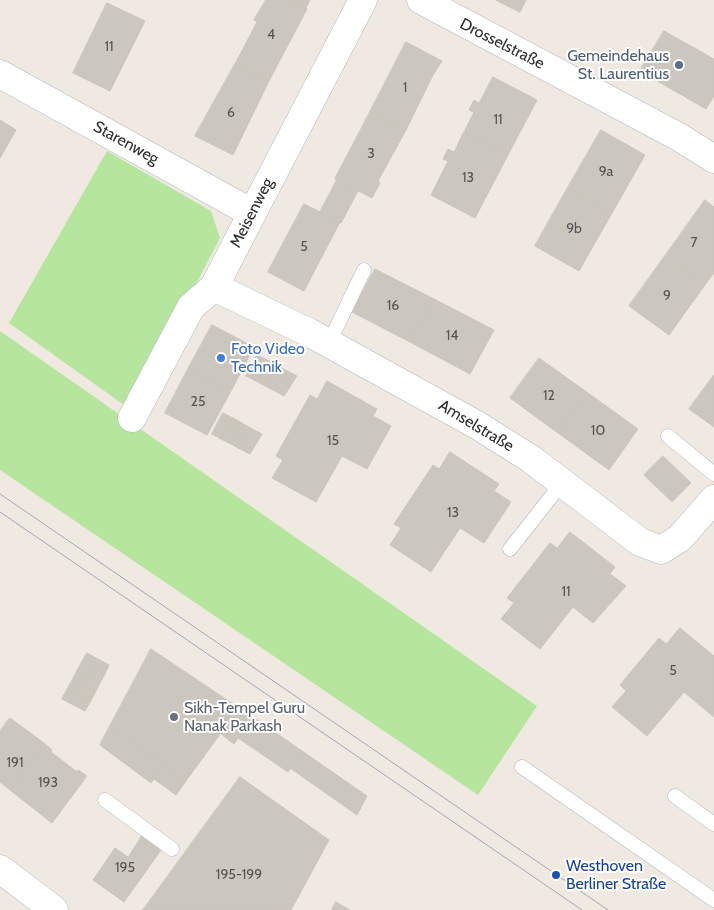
<!DOCTYPE html>
<meta charset="utf-8">
<style>
body{margin:0}
canvas{display:block;background:#efe9e1}
</style>
<canvas width="714" height="910"></canvas>
<script>
const context = document.querySelector('canvas').getContext('2d');
context.lineJoin = 'round';
function fillPath(path, color) { context.fillStyle = color; context.fill(path, 'evenodd'); }
function stroke(path, color, width, dash) { context.strokeStyle = color; context.lineWidth = width; context.lineCap = dash ? 'butt' : 'round'; context.setLineDash(dash || []); context.stroke(path); }
function write(font, color, halo, rows, align = 'center') {
  context.font = font + ' Cabin,sans-serif'; context.lineWidth = 4; context.setLineDash([]); context.textBaseline = 'middle'; context.strokeStyle = halo; context.fillStyle = color; for (const [text, x, y, turn = 0] of rows) {
    context.save(); context.translate(x, y); context.rotate((+turn || 0) * Math.PI / 180); context.textAlign = isNaN(turn) ? turn : align; if (halo) context.strokeText(text, 0, 0); context.fillText(text, 0, 0); context.restore();
  }
}
const green = new Path2D(`
 M107 151 211 211 220 238 185 305 124 405 9 323Z
 M0 331 537 706 478 795 0 470Z`);
const building = new Path2D(`
 M266 0H289L307 9 269 81 235 64 257 22 254 20Z
 M289 0H310L306 8Z
 M496 0H526L520 12Z
 M107 3 145 21 110 91 73 73Z
 M664 31 714 59V96L706 109 640 71Z
 M406 42 442 61 433 75 406 130 370 112Z
 M235 64 269 81 233 155 195 136Z
 M493 77 537 100 508 155 464 132 474 112 469 110 474 100 479 103Z
 M370 112 406 130 378 181 380 183 372 198 335 179Z
 M0 120 16 130 0 158Z
 M601 130 645 155 612 213 567 189Z
 M464 132 508 155 475 218 431 195 448 161 443 159 448 149 454 152Z
 M337 180 358 191 341 223 320 212Z
 M567 189 612 213 579 271 535 246Z
 M705 200 714 207V273L705 285 665 256Z
 M304 204 340 222 304 291 268 272Z
 M665 256 705 285 669 335 629 306Z
 M375 269 434 299 410 342 352 312Z
 M434 299 494 330 470 374 410 342Z
 M212 325 254 347 231 391 188 369Z
 M257 355 267 360 256 381 246 376Z
 M539 358 588 393 558 433 510 398Z
 M267 360 277 365 265 386 256 381Z
 M277 365 287 371 275 391 265 386Z
 M188 369 231 391 207 435 165 413Z
 M287 371 297 376 284 396 275 391Z
 M714 375V427L689 409Z
 M327 381 377 409 373 416 391 426 367 469 342 456 316 502 272 478 283 460 276 456 310 395 317 399Z
 M588 393 638 429 609 470 558 433Z
 M223 413 233 418 221 439 212 434Z
 M233 418 242 423 231 444 221 439Z
 M242 423 252 429 240 449 231 444Z
 M252 429 262 434 250 454 240 449Z
 M450 452 499 484 494 491 511 502 484 543 460 528 431 572 390 545 401 528 394 524 433 465 439 469Z
 M663 456 691 483 672 502 644 475Z
 M570 532 615 567 610 574 626 586 593 623 573 607 540 649 501 619 514 603 507 598 550 543 557 548Z
 M680 628 714 656V717L684 692 647 736 612 707 626 691 620 685 659 638 666 644Z
 M151 649 239 708 186 781 110 726Z
 M87 653 109 665 105 674 82 662Z
 M82 662 105 674 100 683 77 671Z
 M77 671 100 683 95 693 72 681Z
 M72 681 95 693 90 702 67 690Z
 M67 690 90 702 85 711 62 699Z
 M240 708 253 717 234 744 221 734Z
 M253 717 302 751 288 772 238 738Z
 M10 718 44 743 10 790 0 782V731Z
 M110 726 164 765 151 783 100 745Z
 M44 743 52 750 51 752 77 772 78 770 87 776 52 823 10 790Z
 M302 751 367 796 357 815 290 768Z
 M164 765 186 781 176 795 154 779Z
 M240 777 329 840 291 910H143Z
 M142 836 161 850 124 902 93 880 115 848 128 857Z
 M336 902 350 910H332Z`);
const lane = new Path2D(`
 M329 343 364 270
 M668 436 714 474
 M510 549 562 483
 M522 767 714 900
 M675 796 714 824
 M105 800 172 849`);
const street = new Path2D(`
 M421 0 679 137 714 159
 M0 74 252 213
 M214 287 310 333 477 425 531 459 640 542 661 550 680 538 714 499
 M132 418 191 307 214 287 363 0`);
const secondary = new Path2D(`
 M0 869 54 910`);
const tram = new Path2D(`
 M0 494 608 910
 M0 512 582 910`);
const markers = [
 [679,65,5,"#5c6f8a"],
 [221,358,5,"#3f7fe0"],
 [174,717,5,"#6b7280"],
 [556,875,5,"#1a4fb4"]
];
const numberNames = [
 ["4",271,35],
 ["11",109,47],
 ["1",405,88],
 ["6",231,113],
 ["11",498,120],
 ["3",371,154],
 ["9a",606,172],
 ["13",468,178],
 ["9b",574,229],
 ["7",694,243],
 ["5",304,247],
 ["9",667,296],
 ["16",393,306],
 ["14",452,336],
 ["12",549,396],
 ["25",198,402],
 ["10",598,431],
 ["15",333,441],
 ["13",453,513],
 ["11",566,592],
 ["5",673,671],
 ["191",15,763],
 ["193",48,783],
 ["195",125,868],
 ["195-199",239,875]
];
const streetNames = [
 ["Drosselstraße",502,44,27],
 ["Starenweg",126,143,29],
 ["Meisenweg",252,213,-63],
 ["Amselstraße",476,426,31]
];
const serviceNames = [
 ["Gemeindehaus",669,56],
 ["St. Laurentius",669,74]
];
const shopNames = [
 ["Foto Video",231,349],
 ["Technik",231,367]
];
const worshipNames = [
 ["Sikh-Tempel Guru",184,708],
 ["Nanak Parkash",184,726]
];
const transitNames = [
 ["Westhoven",566,866],
 ["Berliner Straße",566,884]
];
fillPath(green, '#b6e59e');
fillPath(building, '#cbc7bf');
stroke(building, '#cbc5ba', 1);
stroke(lane, '#b4b7c1', 15);
stroke(street, '#b4b7c1', 29);
stroke(secondary, '#b4b7c1', 29);
stroke(lane, '#fff', 14);
stroke(street, '#fff', 28);
stroke(secondary, '#fff', 28);
stroke(tram, '#a3a6b8', 1);
for (const [x, y, r, color] of markers) { const dot = new Path2D(); dot.arc(x, y, r, 0, 2 * Math.PI); context.fillStyle = color; context.fill(dot); stroke(dot, '#fff', 2); }
write('14px', '#555452', null, numberNames);
write('16px', '#2e2e2e', '#fff', streetNames);
write('16px', '#4e5e75', '#fff', serviceNames, 'right');
write('16px', '#366cbe', '#fff', shopNames, 'left');
write('16px', '#5b616d', '#fff', worshipNames, 'left');
write('16px', '#164399', '#fff', transitNames, 'left');
</script>
